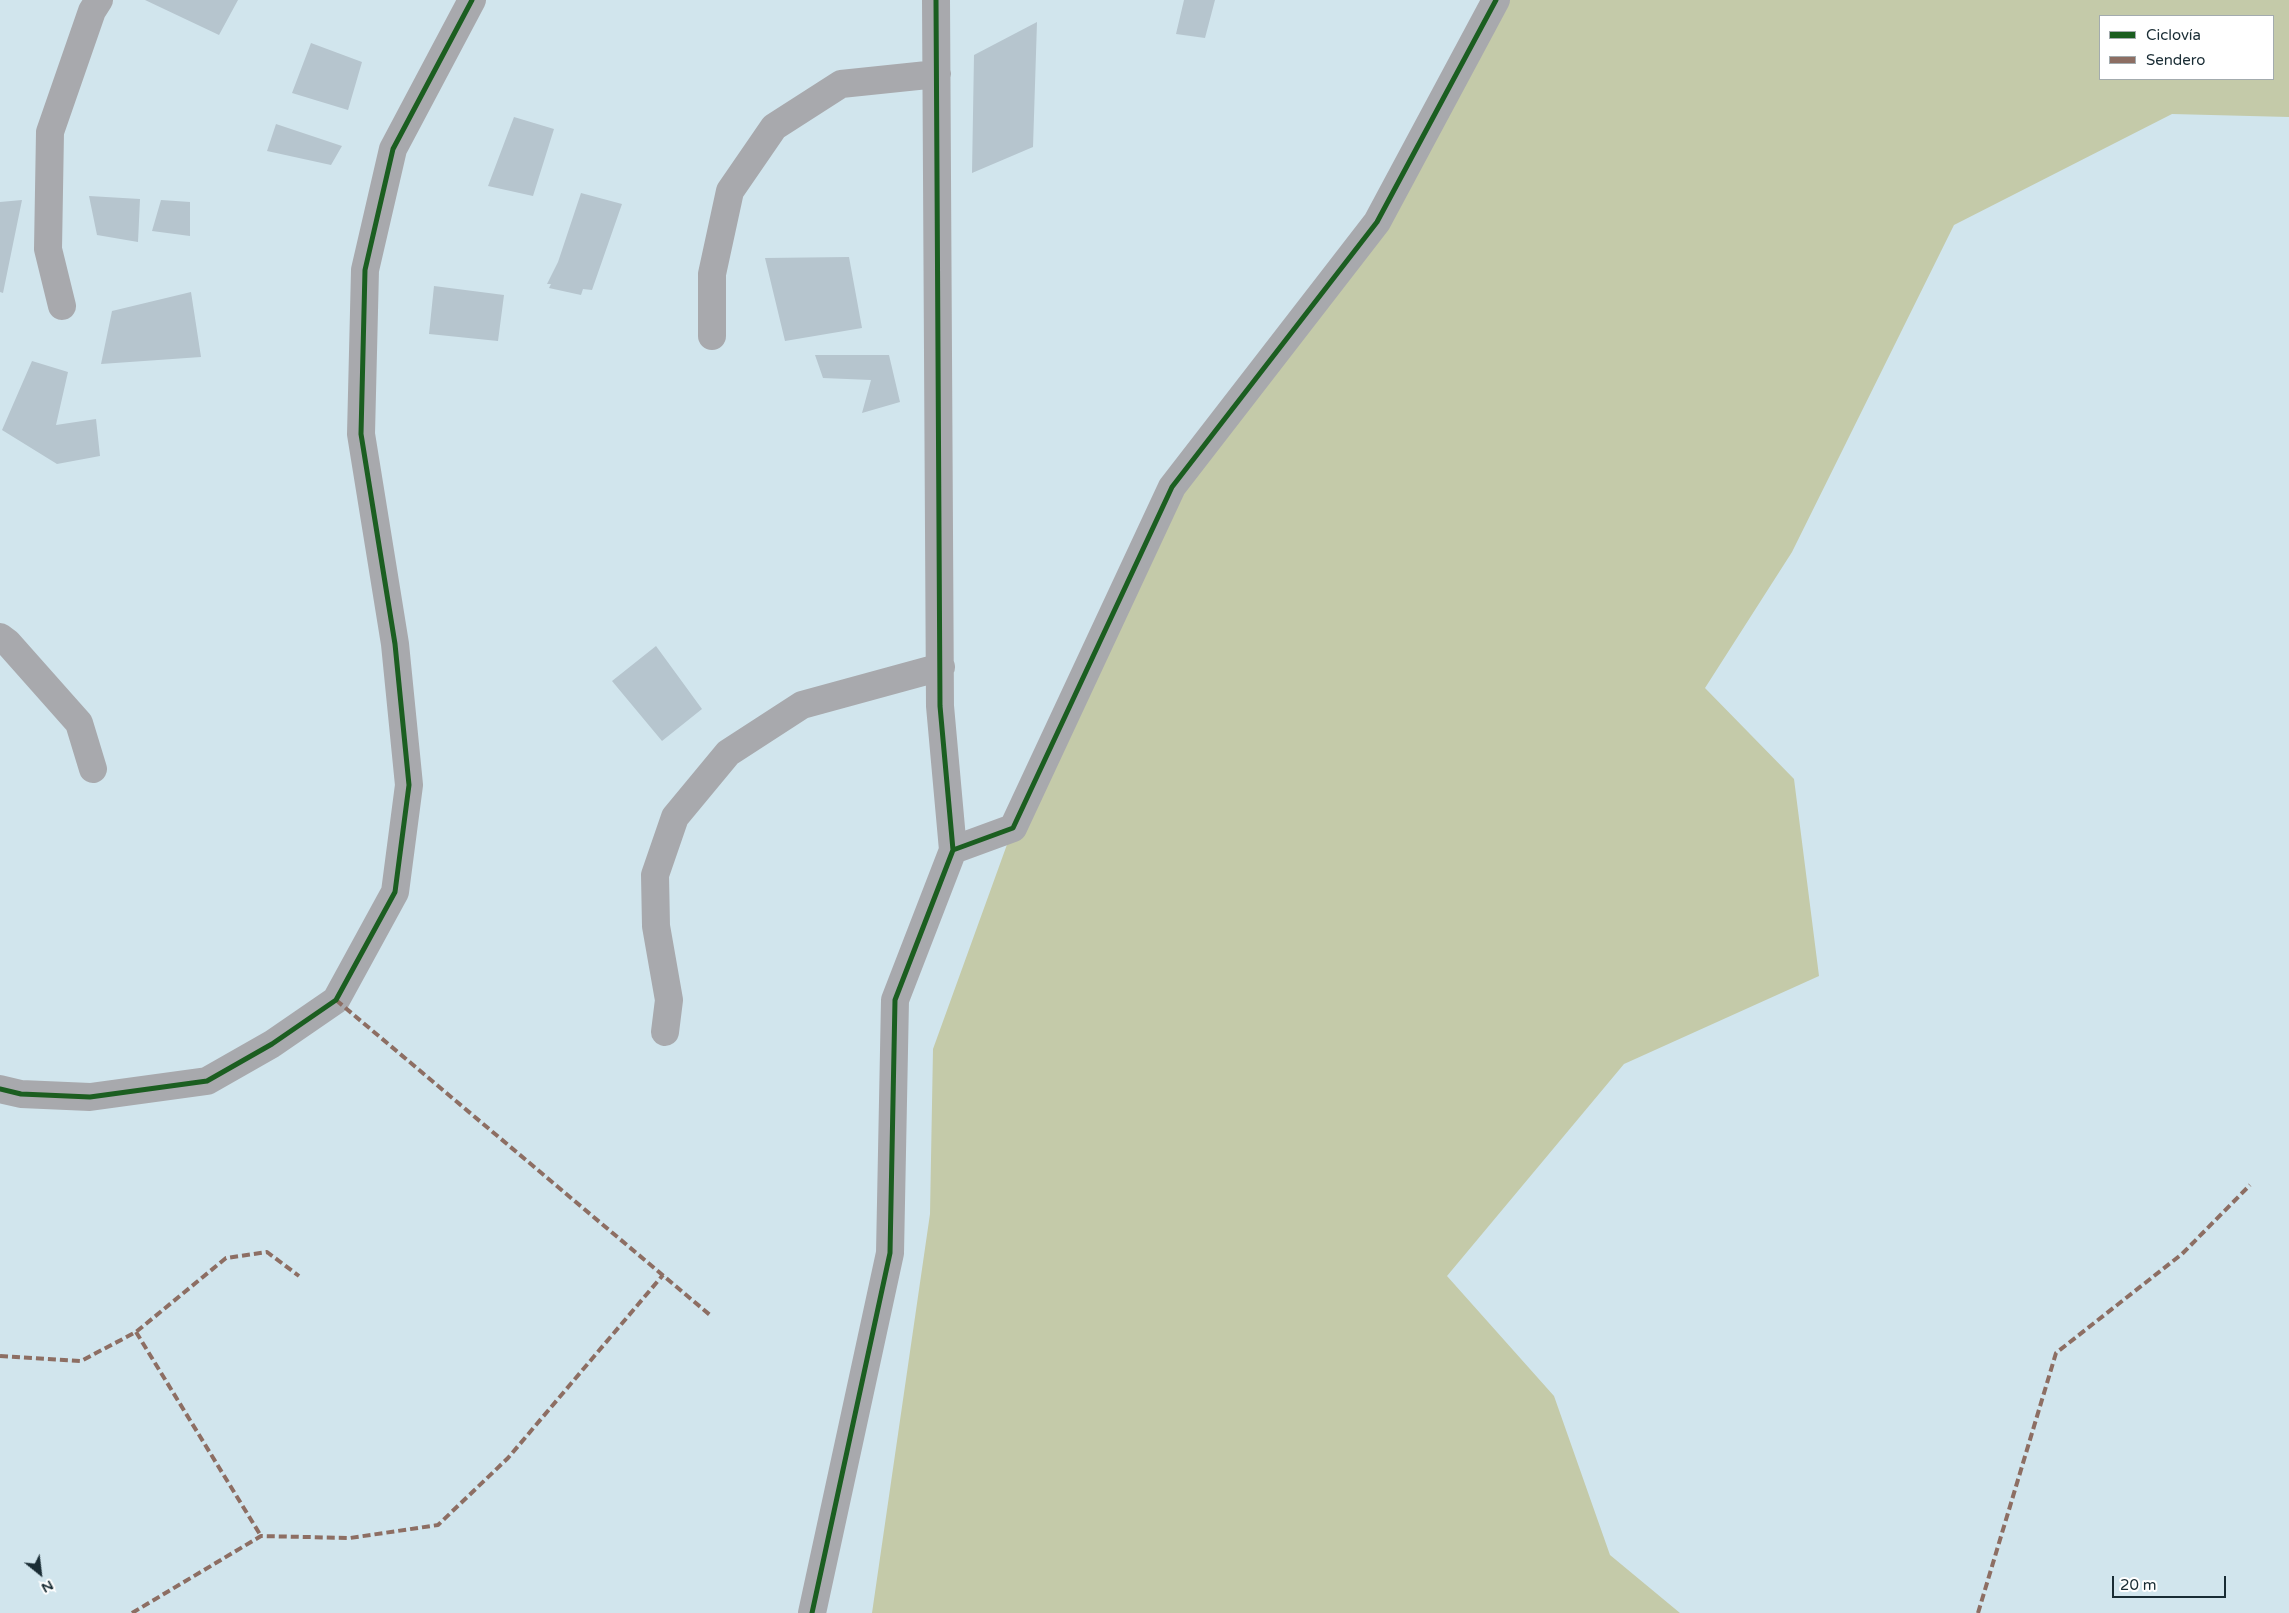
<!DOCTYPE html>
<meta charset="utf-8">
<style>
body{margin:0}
#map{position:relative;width:2289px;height:1613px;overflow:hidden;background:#d1e5ed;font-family:"Varela Round",sans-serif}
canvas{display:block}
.legend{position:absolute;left:2099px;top:15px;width:175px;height:65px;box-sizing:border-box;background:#fff;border:1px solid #a3abae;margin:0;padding:6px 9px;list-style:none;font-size:15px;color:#192c34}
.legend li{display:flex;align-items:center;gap:10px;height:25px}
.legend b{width:25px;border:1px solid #a3abae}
.north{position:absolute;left:15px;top:1548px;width:50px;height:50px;-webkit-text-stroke:4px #fff;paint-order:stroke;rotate:151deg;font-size:14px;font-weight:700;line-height:20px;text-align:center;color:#192c34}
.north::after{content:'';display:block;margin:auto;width:18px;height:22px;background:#192c34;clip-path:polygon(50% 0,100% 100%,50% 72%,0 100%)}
.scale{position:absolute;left:2112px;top:1576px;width:114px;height:22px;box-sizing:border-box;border:2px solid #192c34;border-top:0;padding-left:6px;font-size:15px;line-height:18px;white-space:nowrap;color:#192c34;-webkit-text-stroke:4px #fff;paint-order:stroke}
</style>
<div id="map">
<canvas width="2289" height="1613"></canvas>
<ul class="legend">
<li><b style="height:6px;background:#1b5e20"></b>Ciclovía</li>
<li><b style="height:6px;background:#8d6e63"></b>Sendero</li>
</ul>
<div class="north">N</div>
<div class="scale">20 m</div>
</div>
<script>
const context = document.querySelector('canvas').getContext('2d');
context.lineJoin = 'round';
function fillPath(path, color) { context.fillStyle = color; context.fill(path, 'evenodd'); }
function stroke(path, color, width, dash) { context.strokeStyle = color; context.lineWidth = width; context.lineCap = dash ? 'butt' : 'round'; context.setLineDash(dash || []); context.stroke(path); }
const green = new Path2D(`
 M1496 0H2289V117L2172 114 1954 225 1792 552 1705 688 1794 779 1819 976 1624 1064 1447 1276 1554 1396 1610 1555 1680 1613H872L930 1214 933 1049 1013 828 1172 487 1377 222ZM2100 16H2273V79H2100Z`);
const building = new Path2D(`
 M145 0H238L219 35Z
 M1184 0H1215L1205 38 1176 34Z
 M1037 22 1033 147 972 173 974 55Z
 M311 43 362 62 348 110 292 93Z
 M514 117 554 129 533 196 488 186Z
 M276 124 342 146 331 165 267 151Z
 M581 193 622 204 592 290 583 289 581 295 549 288 551 284H547L558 262Z
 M89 196 140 199 138 242 97 235Z
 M22 200 3 293 0 292V202Z
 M161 200 190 202V236L152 231Z
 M849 257 862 328 785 341 765 258Z
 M434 286 504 295 498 341 429 334Z
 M191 292 201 357 101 364 112 311Z
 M815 355H889L900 402 862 413 871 380 823 378Z
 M32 361 68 372 56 425 96 419 100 456 57 464 2 430Z
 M656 646 702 709 662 741 612 681Z`);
const minor = new Path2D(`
 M62 306 48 249 50 132 92 11 99 0
 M712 336V274L730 191 774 127 841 84 937 74
 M0 637 8 643 79 723 93 769
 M953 850 1013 828 1172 487 1377 222 1496 0
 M665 1032 669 1000 656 926 655 875 675 817 728 753 802 705 941 667
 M0 1089 21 1094 90 1097 207 1081 272 1044 336 1000 395 892 409 785 395 644 361 434 365 270 393 149 472 0
 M812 1613 890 1253 895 1000 953 850 940 706 936 0`);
const quiet = new Path2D(`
 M336 1000 710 1315
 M136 1332 261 1536
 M0 1356 81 1361 136 1332 226 1258 267 1252 299 1276
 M132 1613 261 1536 350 1538 438 1525 508 1458 663 1275
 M1978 1613 2056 1353 2182 1254 2250 1185`);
const cycleway = new Path2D(`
 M953 850 1013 828 1172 487 1377 222 1496 0
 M0 1089 21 1094 90 1097 207 1081 272 1044 336 1000 395 892 409 785 395 644 361 434 365 270 393 149 472 0
 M812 1613 890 1253 895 1000 953 850 940 706 936 0`);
fillPath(green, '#c4caa9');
fillPath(building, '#b6c5ce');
stroke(minor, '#a8a9ad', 28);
stroke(quiet, '#8d6e63', 4, [8, 4]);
stroke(cycleway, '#1b5e20', 5);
</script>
